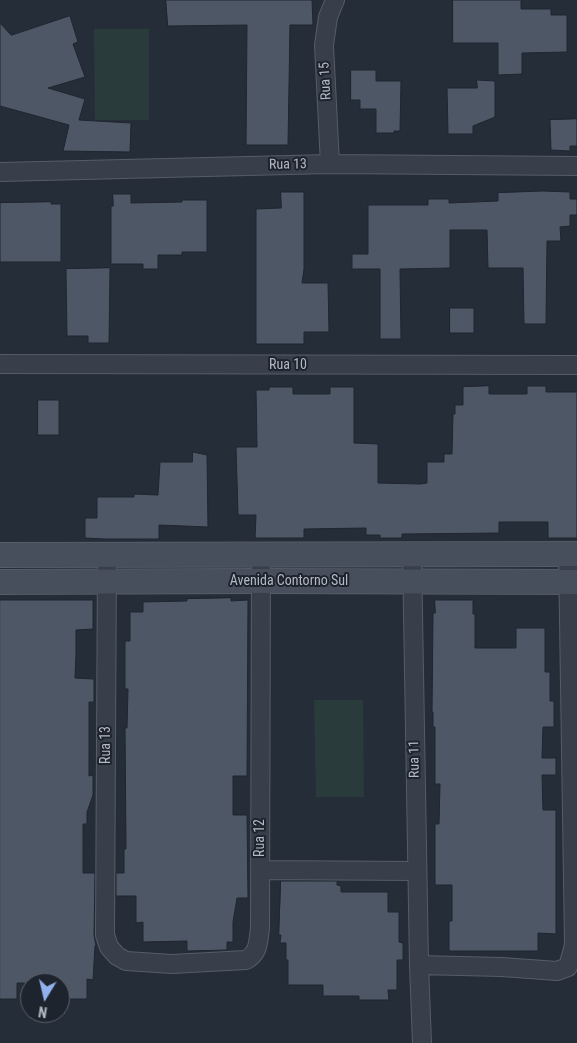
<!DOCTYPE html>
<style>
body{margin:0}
#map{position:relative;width:577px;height:1043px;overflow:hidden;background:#252d39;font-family:"Roboto Condensed",sans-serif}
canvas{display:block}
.north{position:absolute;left:20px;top:973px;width:50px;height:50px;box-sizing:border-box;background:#1e242e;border:1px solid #5a606a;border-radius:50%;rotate:189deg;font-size:14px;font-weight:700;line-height:20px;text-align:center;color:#b4bac5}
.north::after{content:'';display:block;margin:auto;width:18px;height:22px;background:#91b1ed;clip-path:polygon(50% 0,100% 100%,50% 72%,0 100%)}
</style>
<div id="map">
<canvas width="577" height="1043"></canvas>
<div class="north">N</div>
</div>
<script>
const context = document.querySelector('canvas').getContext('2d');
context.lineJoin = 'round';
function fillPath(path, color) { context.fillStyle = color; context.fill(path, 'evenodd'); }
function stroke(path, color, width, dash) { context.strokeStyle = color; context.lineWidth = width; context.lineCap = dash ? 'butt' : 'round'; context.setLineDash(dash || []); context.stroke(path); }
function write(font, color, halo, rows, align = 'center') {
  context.font = font + ' "Roboto Condensed",sans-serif'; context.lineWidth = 4; context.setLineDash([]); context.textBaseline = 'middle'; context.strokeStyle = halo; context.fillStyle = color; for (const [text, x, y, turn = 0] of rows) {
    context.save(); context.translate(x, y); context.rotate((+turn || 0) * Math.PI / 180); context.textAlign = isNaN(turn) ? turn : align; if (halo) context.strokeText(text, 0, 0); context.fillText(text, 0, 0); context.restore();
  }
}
const green = new Path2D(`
 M94 29H149V120H95Z
 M314 700H363L364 797H316Z`);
const building = new Path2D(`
 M166 0H312L313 25H290L288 145H246L247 25 168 26Z
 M453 0H521V9H551V15H567V52L522 53V74L498 75V43H453Z
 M70 16 78 42 73 44 85 77 48 88 85 99 79 120 131 123 130 152 63 151 69 125 0 106V23L11 35Z
 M351 70H376V81H401L400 131H394V133H376V109H360V100H351Z
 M477 80 495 81V117L473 126V134H448L447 88H477Z
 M577 119V146H570V151L551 150 550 120Z
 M543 191 570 192V199H577V215H570V226L560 227 561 241H547L546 324H524L523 268H488L487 230H450V268L400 269 401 339H380V269H352V254H368V205H428V199H449V203L498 201V193Z
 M281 192H304V269L302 283H328L329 332H304V344H256V209L281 208Z
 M113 194H131V203L182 202V200H207V252H182V255H158V269H143V264H111V206H113Z
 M51 202V204H61V262H0V203Z
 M110 268 109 343H88V336H67L66 269Z
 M450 308H474V333H450Z
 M489 386V394H527V386H546V392H577V538H548V522H499V533L402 534V538H380V535H366V528L304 529V538H255L256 515H238L236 447H257L256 390H269V387H293V394H330V387H354V443L378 444V483L420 484 427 483V462H444V454H452L453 414H455V405H463V387Z
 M38 400H59V435H38Z
 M193 452 207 455 208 527 159 525V539H105L85 538V518H97V497H134V494L158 495 160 462H192Z
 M231 598V601L248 600 247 776H233V815H247L248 898H237L233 922V942H227V950L187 951V941L143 942V922L136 923V896H116V873H124V849H126L125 728H127L128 689H125V641H130V612H143V602L187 601V599Z
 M0 600H93V629L76 630V654L75 678 94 679V702H89V776L93 775V795L87 812V824H83V873H95L94 935 96 946H95L93 980 87 979V999H60V983H17V999H0Z
 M435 600H473V614H475V648H516V628H545V672H550V701H554V727H543L542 758H556V775H542L543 810H556V934L538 933V951H449V921H452V885H435V824H439L440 784H435V727H433V712H432L433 613H435Z
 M281 881H337V885L341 886V892H388V912H399V942L403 943V960H397V990H388L389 1000H359V996H323V985H288V960H286V943H280L281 935H279Z`);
const street = new Path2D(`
 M330 164 324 45 328 17 335 0
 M0 172 330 164 577 166
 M0 364 577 365
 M412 554 419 965 422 1043
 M107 555 105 935 109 947 117 956 126 961 172 964 246 960C259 953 258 942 260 928L261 555
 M260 870 417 871
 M419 965 502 967 557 971 568 967 574 945 568 554`);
const secondary = new Path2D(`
 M0 555 577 554
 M0 582 261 581 577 582`);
const streetNames = [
 ["Rua 15",326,81,-93],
 ["Rua 13",288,165,-1],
 ["Rua 10",288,365],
 ["Avenida Contorno Sul",289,581],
 ["Rua 13",106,745,-90],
 ["Rua 11",415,759,-91],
 ["Rua 12",260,838,-90]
];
fillPath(green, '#2a3b3c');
fillPath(building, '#4e5765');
stroke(building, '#1f2630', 1);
stroke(street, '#565d67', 20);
stroke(secondary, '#565d67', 26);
stroke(street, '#383f4a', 18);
stroke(secondary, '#474e5c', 24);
write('14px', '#b4bac5', '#1e242e', streetNames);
</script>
